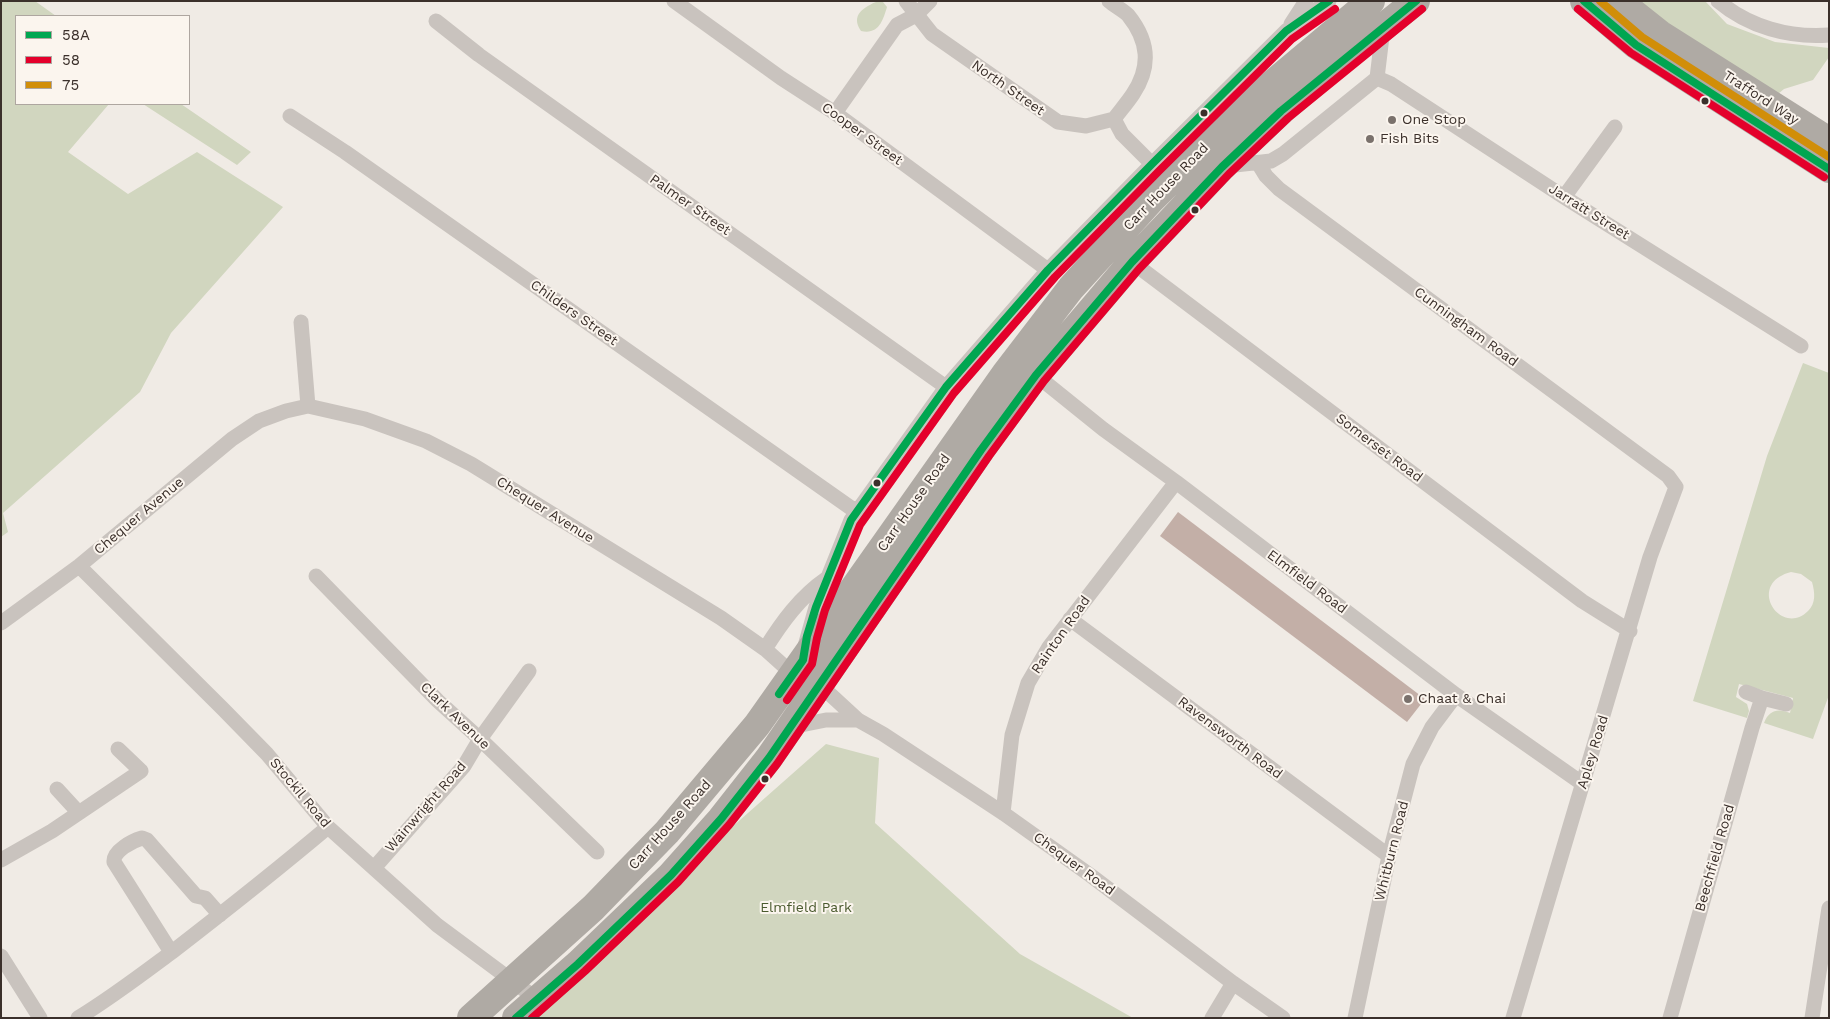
<!DOCTYPE html>
<style>
body{margin:0}
#map{position:relative;width:1830px;height:1019px;overflow:hidden;background:#f0ebe5;font-family:"Work Sans",sans-serif}
canvas{display:block}
.frame{position:absolute;inset:0;border:2px solid #3b302b;pointer-events:none}
.legend{position:absolute;left:15px;top:15px;width:175px;height:90px;box-sizing:border-box;background:#fbf5ee;border:1px solid #aea6a0;margin:0;padding:6px 9px;list-style:none;font-size:15px;color:#3b302b}
.legend li{display:flex;align-items:center;gap:10px;height:25px}
.legend b{width:25px;border:1px solid #aea6a0}
</style>
<div id="map">
<canvas width="1830" height="1019"></canvas>
<div class="frame"></div>
<ul class="legend">
<li><b style="height:6px;background:#00a651"></b>58A</li>
<li><b style="height:6px;background:#e4002b"></b>58</li>
<li><b style="height:6px;background:#d18e09"></b>75</li>
</ul>
</div>
<script>
const context = document.querySelector('canvas').getContext('2d');
context.lineJoin = 'round';
function fillPath(path, color) { context.fillStyle = color; context.fill(path, 'evenodd'); }
function stroke(path, color, width, dash) { context.strokeStyle = color; context.lineWidth = width; context.lineCap = dash ? 'butt' : 'round'; context.setLineDash(dash || []); context.stroke(path); }
function write(font, color, halo, rows, align = 'center') {
  context.font = font + ' "Work Sans",sans-serif'; context.lineWidth = 4; context.setLineDash([]); context.textBaseline = 'middle'; context.strokeStyle = halo; context.fillStyle = color; for (const [text, x, y, turn = 0] of rows) {
    context.save(); context.translate(x, y); context.rotate((+turn || 0) * Math.PI / 180); context.textAlign = isNaN(turn) ? turn : align; if (halo) context.strokeText(text, 0, 0); context.fillText(text, 0, 0); context.restore();
  }
}
const green = new Path2D(`
 M1 1H35L56 16H16V104H109L68 152 128 194 197 152 283 207 171 333 140 392 3 513 8 532 1 537Z
 M878 1 883 2 887 7C883 20 879 35 861 31 850 15 864 7 878 1Z
 M1635 1H1705L1727 24 1775 42 1829 48V57L1813 80 1784 89 1778 94 1690 39Z
 M143 104H181L251 152 237 165Z
 M1803 363 1829 373V695L1813 739 1764 723C1769 710 1778 708 1790 713L1793 698 1739 684 1736 697 1747 704 1749 711 1747 718 1693 701 1767 456ZM1791 572 1801 574 1812 582C1815 593 1816 603 1808 611 1781 638 1745 584 1791 572Z
 M826 744 879 758 875 823 1020 954 1133 1018H516Z`);
const building = new Path2D(`
 M1178 512 1425 699 1407 722 1160 536Z`);
const street = new Path2D(`
 M674 1 781 78 835 113 1048 270
 M906 1 932 34 1058 122 1086 126 1114 119
 M1109 1C1115 6 1123 10 1128 15 1149 41 1151 67 1133 94 1127 103 1120 111 1114 119
 M1718 1C1749 27 1789 38 1829 35
 M436 21 479 55 946 387
 M1291 24 1306 1
 M1377 78 1391 84 1564 197 1801 346
 M835 113 897 25 916 15 930 1
 M290 116 345 152 851 508 858 509
 M1114 119 1122 134 1152 164
 M1258 163 1266 176 1279 189 1668 476 1676 487 1650 557 1513 1018
 M1226 166 1271 161 1283 154 1377 78 1383 28
 M1564 197 1615 127
 M1132 262 1582 601 1630 631
 M301 322 308 406
 M1036 375 1103 429 1176 482 1456 695 1583 784
 M79 566 223 709 267 754 328 827 437 925 538 1000
 M316 576 438 701 480 739 597 852
 M1070 619 1389 856
 M1 623 79 566 232 439 259 421 286 411 308 406 365 419 426 441 471 464 721 618 765 649 785 667 789 680
 M805 646 816 607 851 520 946 387 1048 270 1152 164 1286 31 1329 1
 M765 649C782 622 800 597 826 579
 M820 685 858 720 883 734 1003 813 1090 875 1233 983 1283 1018
 M1746 692 1762 698
 M791 727 826 720H858
 M57 789 79 813
 M1003 813 1012 735 1028 683 1049 647 1176 482
 M1 860 52 831 141 771 118 749
 M374 868 464 766 480 739 529 671
 M171 952 114 862C113 851 132 841 142 838L147 840 196 896 205 898 220 915
 M1 956 40 1018
 M78 1018C111 998 141 975 172 952 225 911 277 870 328 827
 M1212 1018 1233 983
 M1355 1018 1389 856 1413 764 1432 727 1456 695
 M1670 1018 1752 728 1762 698 1786 704
 M1812 1018 1829 908`);
const highway = new Path2D(`
 M1584 1 1636 45 1829 169
 M1622 1 1631 11 1660 34 1829 141
 M471 1018 593 908 625 875 667 832 757 725 1005 374 1071 288 1150 201 1247 105 1371 1
 M516 1018 578 964 671 875 721 819 769 758 981 450 1036 375 1132 262 1222 167 1281 111 1332 68 1416 1`);
const bus1 = new Path2D(`
 M1584 1 1636 45 1829 169
 M779 694 803 660 807 636 816 607 851 520 946 387 1048 270 1152 164 1286 31 1329 1
 M516 1018 578 964 671 875 721 819 769 758 981 450 1036 375 1132 262 1222 167 1281 111 1416 1`);
const bus2 = new Path2D(`
 M1578 9 1631 53 1824 177
 M787 700 812 664 817 638 825 610 860 525 954 393 1055 277 1159 171 1292 39 1335 9
 M532 1018 585 971 678 882 729 825 777 764 989 456 1044 381 1139 269 1229 174 1288 118 1422 9`);
const bus3 = new Path2D(`
 M1600 1 1642 37 1829 157`);
const markers = [
 [1705,101,4.5,"#3b302b"],
 [1204,113,4.5,"#3b302b"],
 [1392,120,5,"#7a716c"],
 [1370,139,5,"#7a716c"],
 [1195,210,4.5,"#3b302b"],
 [877,483,4.5,"#3b302b"],
 [1408,699,5,"#7a716c"],
 [765,779,4.5,"#3b302b"]
];
const streetNames = [
 ["North Street",1008,88,35],
 ["Trafford Way",1761,98,33],
 ["Cooper Street",862,134,36],
 ["Carr House Road",1166,187,-46],
 ["Palmer Street",690,205,35],
 ["Jarratt Street",1589,212,32],
 ["Childers Street",574,313,35],
 ["Cunningham Road",1466,327,36],
 ["Somerset Road",1379,448,37],
 ["Carr House Road",914,503,-55],
 ["Chequer Avenue",545,510,32],
 ["Chequer Avenue",139,516,-40],
 ["Elmfield Road",1307,582,37],
 ["Rainton Road",1061,635,-55],
 ["Clark Avenue",455,716,44],
 ["Ravensworth Road",1230,738,37],
 ["Apley Road",1593,752,-73],
 ["Stockil Road",300,793,50],
 ["Wainwright Road",426,807,-49],
 ["Carr House Road",670,825,-48],
 ["Whitburn Road",1392,851,-76],
 ["Beechfield Road",1715,858,-74],
 ["Chequer Road",1074,864,36]
];
const poiNames = [
 ["One Stop",1402,120],
 ["Fish Bits",1380,139],
 ["Chaat & Chai",1418,699]
];
const parkNames = [
 ["Elmfield Park",806,908]
];
fillPath(green, '#d1d6bf');
fillPath(building, '#c3afa7');
stroke(street, '#c9c3be', 15);
stroke(highway, '#afaaa4', 28);
stroke(bus1, '#00a651', 8);
stroke(bus2, '#e4002b', 8);
stroke(bus3, '#d18e09', 8);
for (const [x, y, r, color] of markers) { const dot = new Path2D(); dot.arc(x, y, r, 0, 2 * Math.PI); context.fillStyle = color; context.fill(dot); stroke(dot, '#fbf5ee', 2); }
write('14px', '#3b302b', '#fbf5ee', streetNames);
write('14px', '#3b302b', '#fbf5ee', poiNames, 'left');
write('14px', '#4a5a2e', '#fbf5ee', parkNames);
</script>
